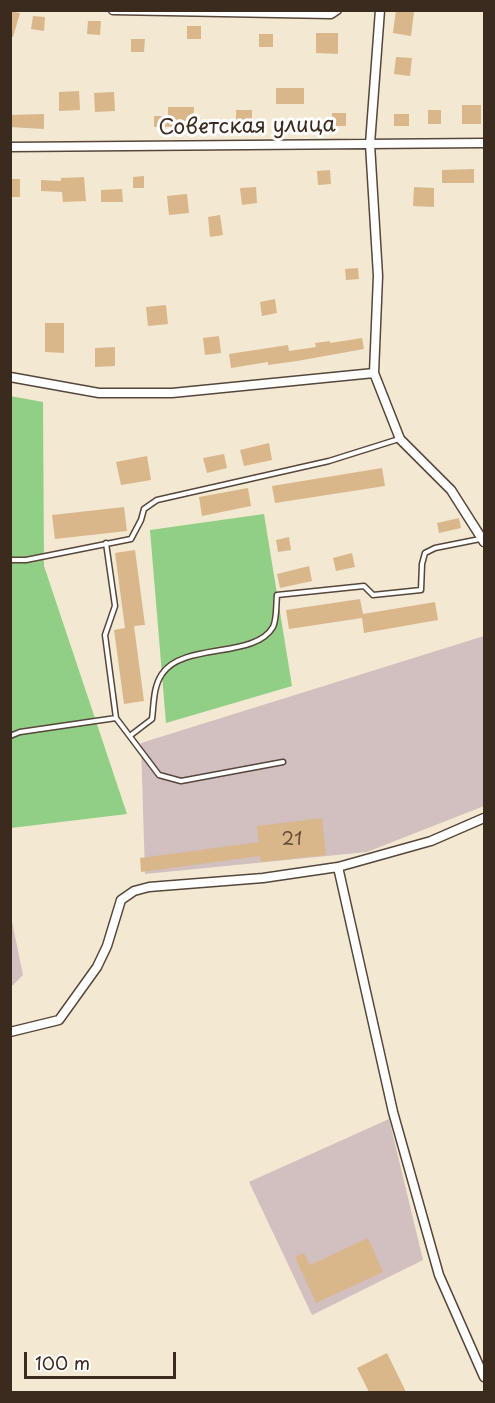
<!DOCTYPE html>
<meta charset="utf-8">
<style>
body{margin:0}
#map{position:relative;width:495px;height:1403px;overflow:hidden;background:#f3e8d1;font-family:"Playpen Sans",sans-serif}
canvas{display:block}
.frame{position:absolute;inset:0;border:12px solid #3b2a1e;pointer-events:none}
.scale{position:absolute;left:24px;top:1352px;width:152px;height:27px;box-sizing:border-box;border:3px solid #3b2a1e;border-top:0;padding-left:8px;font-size:18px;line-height:21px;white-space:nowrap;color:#3b2a1e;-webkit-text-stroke:4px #fff;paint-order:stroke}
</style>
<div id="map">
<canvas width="495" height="1403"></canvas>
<div class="frame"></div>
<div class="scale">100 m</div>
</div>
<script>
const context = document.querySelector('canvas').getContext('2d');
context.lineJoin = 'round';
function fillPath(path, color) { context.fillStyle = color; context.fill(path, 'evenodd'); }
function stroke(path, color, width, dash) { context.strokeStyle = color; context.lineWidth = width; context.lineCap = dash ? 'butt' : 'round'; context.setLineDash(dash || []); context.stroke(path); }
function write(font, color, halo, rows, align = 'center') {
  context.font = font + ' "Playpen Sans",sans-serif'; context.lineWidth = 6; context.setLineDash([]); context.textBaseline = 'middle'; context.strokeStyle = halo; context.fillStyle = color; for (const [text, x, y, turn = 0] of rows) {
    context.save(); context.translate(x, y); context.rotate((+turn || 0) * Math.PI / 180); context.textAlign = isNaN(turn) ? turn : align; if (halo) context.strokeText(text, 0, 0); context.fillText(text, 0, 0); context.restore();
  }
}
const industrial = new Path2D(`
 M484 636V806L367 852 145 874 141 743Z
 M11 917 23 975 11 987H10Z
 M389 1119 423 1260 312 1315 249 1182Z`);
const green = new Path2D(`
 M10 396 43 402 44 566 127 814 11 828Z
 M264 514 292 686 166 723 150 530Z`);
const building = new Path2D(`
 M396 10 414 12 411 36 393 33Z
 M10 11 20 13 13 37H10Z
 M33 16 45 17 44 31 31 29Z
 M88 21H101L100 35 87 34Z
 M187 26H201V39H187Z
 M316 33H338V54L316 53Z
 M259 34H273V47H259Z
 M131 39H145L144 52H131Z
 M396 57 412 58 410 76 394 74Z
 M276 88H304V104H276Z
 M79 91 80 110 59 111V92Z
 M114 92 115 111 95 112 94 93Z
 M462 105H481V124H462Z
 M168 107H194L193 126 154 127V116H168Z
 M236 110H252V125H236Z
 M428 110H441V124H428Z
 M332 113H346V126H332Z
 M44 114V129L10 127V115Z
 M394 114H409V126H394Z
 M474 169V183H442V170Z
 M330 170 331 184 318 185 317 171Z
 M144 176V188H133V177Z
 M84 177 86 201 63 202 62 192 41 191V180L61 181V178Z
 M10 179H20V197H10Z
 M256 187 257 203 242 205 240 188Z
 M414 187 434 188V207L413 206Z
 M122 189 123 202H101V190Z
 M187 194 189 213 169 215 167 196Z
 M220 215 223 235 210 237 208 217Z
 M358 268 359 279 346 280 345 269Z
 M275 299 277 313 262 316 260 302Z
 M166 305 168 324 148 326 146 307Z
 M45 323H64V353L45 352Z
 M219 336 221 353 205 355 203 338Z
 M362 338 364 349 297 361 268 365V362L231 368 229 354 288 345 289 351 316 347 315 343 330 341V343Z
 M115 347V366L95 367V348Z
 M269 443 272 460 244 466 240 450Z
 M224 454 227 468 207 473 203 458Z
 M147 456 151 480 121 485 116 462Z
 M382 468 385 486 275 503 272 486Z
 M248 488 251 506 202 516 199 497Z
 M124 507 127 531 55 539 52 515Z
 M459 518 461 528 439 533 437 523Z
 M289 537 291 550 278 552 276 540Z
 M135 550 145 625 134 626 144 701 124 704 114 630 125 628 115 553Z
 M352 553 355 567 336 571 333 558Z
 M309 566 312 581 280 588 277 574Z
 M360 599 363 614 435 602 438 620 364 633 362 618 289 629 286 610Z
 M322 818 326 855 261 862 260 856 141 872 140 858 259 842 257 826Z
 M368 1238 383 1272 316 1303 295 1257 304 1253 310 1265Z
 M387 1353 406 1392H369L357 1368Z`);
const service = new Path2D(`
 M106 543 115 606 105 635 116 718
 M10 560H26L131 539 141 520 144 509 157 500 329 461 399 439
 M131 735 152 719C154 704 153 687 162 674 183 642 255 659 273 627 277 619 276 604 277 595L364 586 373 595 421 590 422 564 425 553 435 548 480 539
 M10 736 20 732 116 718 159 775 181 781 283 762`);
const minor = new Path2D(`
 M113 10 331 14 337 10
 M380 10 370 144 378 276 374 373 400 439 451 490 484 542
 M10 147 484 143
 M10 377 99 393H172L374 373
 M338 867 393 1112 439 1275 484 1377
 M10 1032 59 1020 97 967 107 946 121 900 134 891 149 887 263 878 338 867 431 841 484 818`);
const numberNames = [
 ["21",292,840]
];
const streetNames = [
 ["Советская улица",247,127,-1]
];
fillPath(industrial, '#d2bfbf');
fillPath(green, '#90cf85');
fillPath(building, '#d9b78b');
stroke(service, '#574639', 7);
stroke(minor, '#574639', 11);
stroke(service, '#fff', 4);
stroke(minor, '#fff', 8);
write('18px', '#624d39', null, numberNames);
write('21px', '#3b2a1e', '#fff', streetNames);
</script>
